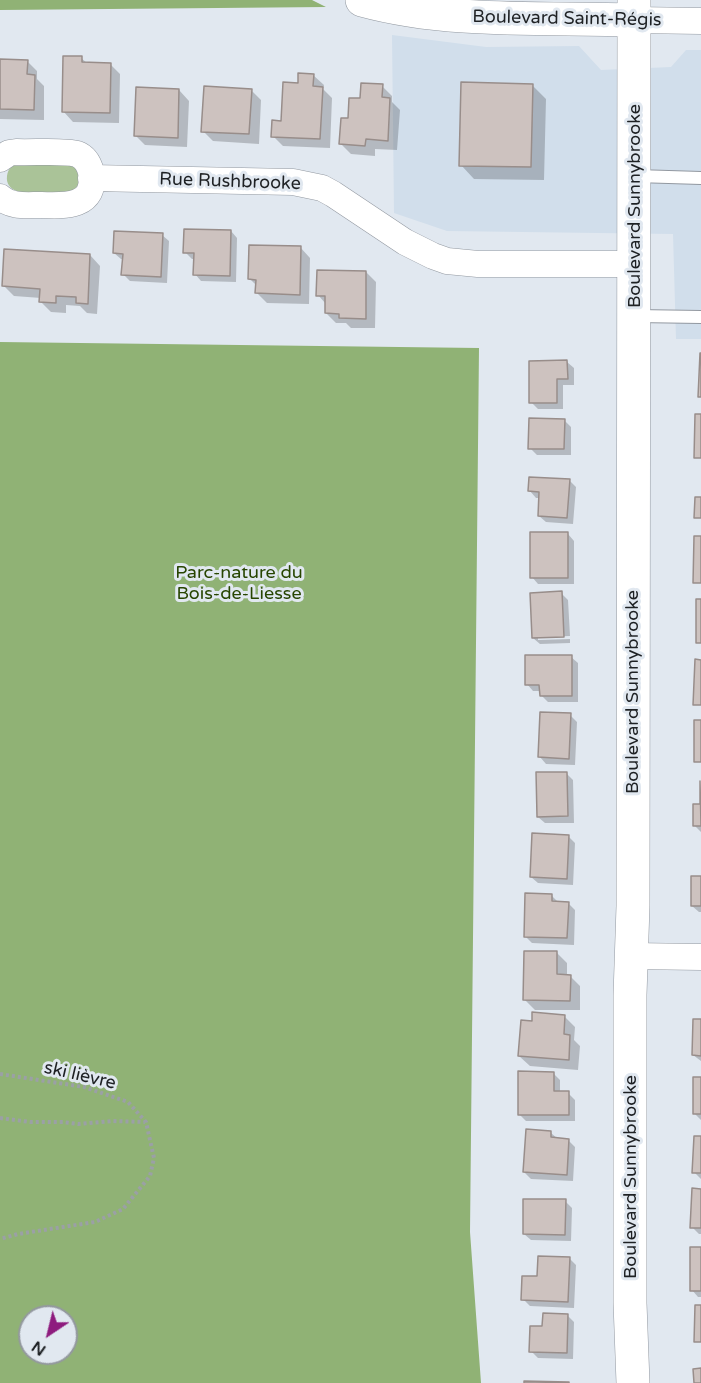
<!DOCTYPE html>
<meta charset="utf-8">
<style>
body{margin:0}
#map{position:relative;width:701px;height:1383px;overflow:hidden;background:#e1e8f0;font-family:"Varela Round",sans-serif}
canvas{display:block}
.north{position:absolute;left:18px;top:1305px;width:60px;height:60px;box-sizing:border-box;background:#e1e8f0;border:2px solid #93989e;border-radius:50%;rotate:215deg;font-size:16px;font-weight:700;line-height:24px;text-align:center;color:#1e2124}
.north::after{content:'';display:block;margin:auto;width:21px;height:27px;background:#8e1c7e;clip-path:polygon(50% 0,100% 100%,50% 72%,0 100%)}
</style>
<div id="map">
<canvas width="701" height="1383"></canvas>
<div class="north">N</div>
</div>
<script>
const context = document.querySelector('canvas').getContext('2d');
context.lineJoin = 'round';
function fillPath(path, color) { context.fillStyle = color; context.fill(path, 'evenodd'); }
function stroke(path, color, width, dash) { context.strokeStyle = color; context.lineWidth = width; context.lineCap = dash ? 'butt' : 'round'; context.setLineDash(dash || []); context.stroke(path); }
function write(font, color, halo, rows, align = 'center') {
  context.font = font + ' "Varela Round",sans-serif'; context.lineWidth = 6; context.setLineDash([]); context.textBaseline = 'middle'; context.strokeStyle = halo; context.fillStyle = color; for (const [text, x, y, turn = 0] of rows) {
    context.save(); context.translate(x, y); context.rotate((+turn || 0) * Math.PI / 180); context.textAlign = isNaN(turn) ? turn : align; if (halo) context.strokeText(text, 0, 0); context.fillText(text, 0, 0); context.restore();
  }
}
const built = new Path2D(`
 M392 35 486 47 579 46 601 70 671 67 686 50H701V339H676L673 234 447 231 394 213Z`);
const green = new Path2D(`
 M19 162 71 164 79 170 81 182 73 191 68 193C52 193 4 201 7 176 8 168 13 165 19 162Z`);
const forest = new Path2D(`
 M0 0H312L326 7 0 10Z
 M0 342 479 348 470 1232 481 1383H0ZM30 1317H66V1353H30Z`);
const shadow = new Path2D(`
 M81 58 87 63 110 64 120 74 119 123 73 122 63 111Z
 M0 61H27L37 71V79L44 86V120L0 119Z
 M313 75 324 85 323 89 332 98 330 148 283 146 273 136 282 122 299 84Z
 M532 85 546 99 544 180 474 179 461 165Z
 M382 86 392 96V102L400 110 397 150 375 149V156L351 154 341 144 349 120 361 100Z
 M179 90 189 101 187 147 145 145 135 135Z
 M251 90 261 100 259 144 213 141 203 131Z
 M231 231 237 238 236 282 201 281 195 274V259H192L185 252Z
 M162 235 169 241 167 283 130 281 123 274 124 260 121 259 114 253Z
 M300 247 310 258 309 304 267 303 257 293V286L250 279Z
 M90 255 100 266 97 314 87 313 80 306 66 305V313L51 312 41 302V298L14 296 4 286Z
 M366 272 376 282 375 328H351L346 323H336L326 313V304L318 295Z
 M567 362 574 368V385H563V409H538L531 402Z
 M564 420 571 427V455H537L530 448Z
 M569 480 576 487 573 524 546 522 539 516 540 498H536L530 491Z
 M568 534 574 541V584H538L532 577Z
 M561 593 568 600 570 636 538 637V640L570 639V643L540 644 533 638Z
 M571 657 578 663V702H548L541 695V691H533L527 684Z
 M570 715 577 722 575 765 546 764 540 757Z
 M566 773 573 780 574 823H545L538 817Z
 M695 806H701V832L695 826Z
 M568 836 575 843 573 885 538 883 531 877Z
 M701 877V912H699L692 906Z
 M552 896 559 903H568L575 910 574 945 532 943 525 936Z
 M557 953 567 963V976H570L580 986V1010H535L524 999Z
 M564 1016 575 1027 574 1040 580 1046 578 1070 530 1066 519 1056 533 1022Z
 M701 1020V1061L693 1055Z
 M554 1074 560 1080V1093H568L575 1100V1121H526L519 1114Z
 M701 1079V1120L695 1114Z
 M551 1133 558 1139 568 1140 575 1147 573 1181 531 1179 524 1172Z
 M701 1137V1179L694 1172Z
 M701 1190V1234H699L692 1227Z
 M565 1201 572 1208 571 1241 531 1240 524 1234Z
 M701 1248V1297H698L692 1290Z
 M569 1258 576 1265 574 1308 530 1306 523 1299 539 1278Z
 M567 1315 574 1322 573 1359 538 1358 531 1351Z`);
const building = new Path2D(`
 M63 56H82V62L111 63 110 113 62 112Z
 M0 59 28 60 27 74 35 75 34 110 0 109Z
 M298 73 314 74 313 86 323 87 320 139 271 137 272 120 281 121 283 82 298 83Z
 M461 82 533 84 531 167 459 166Z
 M361 83 383 84 382 97 390 98 388 141 366 139 365 146 339 144 341 118H348L349 98H360Z
 M204 86 252 89 249 134 201 132Z
 M136 87 179 89 178 138 134 136Z
 M184 229 231 230 230 276 193 275 194 253H183Z
 M114 231 163 233 161 277 121 275 123 254 113 253Z
 M249 245 301 246 300 295 255 293 256 280 248 279Z
 M4 249 90 254 88 304 76 303V297L56 296V303L39 302 40 289 2 286Z
 M317 270 366 271V319L339 318V314L325 313V296H316Z
 M700 353H701V397H698Z
 M567 360 568 379H557V403H529V361Z
 M695 414H701V458H694Z
 M529 418 565 419 564 449H528Z
 M529 477 570 479 567 518 538 516 539 492 528 491Z
 M695 497H701V518H694Z
 M530 532H568V578H530Z
 M694 536H701V583H693Z
 M562 591 564 637 532 638 530 593Z
 M696 599H701V643H696Z
 M525 655H572V696H540L539 685H525Z
 M695 659 701 660V705H693Z
 M540 712 571 713 569 759 538 757Z
 M694 720H701V762H694Z
 M536 772H567L568 816 537 817Z
 M700 781 701 826H693V804H700Z
 M532 833 569 835 567 879 530 877Z
 M691 876H701V906H691Z
 M525 893 552 894V901L569 902 567 938 524 937Z
 M524 951H557V974L571 975 570 1001 523 1000Z
 M532 1012 565 1015 564 1034 570 1035 569 1060 518 1056 521 1020 532 1021Z
 M693 1019H701V1056L692 1055Z
 M518 1071 554 1072V1091H569V1115H518Z
 M693 1077H701V1114H693Z
 M526 1129 551 1131V1137L569 1139 567 1175 523 1172Z
 M694 1136H701V1173H692Z
 M692 1188 701 1189V1228H690Z
 M523 1199H566L565 1235 523 1234Z
 M690 1247H701V1291H690Z
 M538 1256 570 1257 568 1302 521 1300 522 1276H537Z
 M695 1305H701V1342H694Z
 M543 1313 568 1314 567 1353 529 1352 530 1326H542Z
 M701 1368V1383H694L693 1369Z
 M524 1381 569 1382V1383H524Z`);
const path = new Path2D(`
 M0 1074 84 1087 128 1102 146 1122 154 1158 150 1176 123 1209 95 1222 18 1234 0 1239
 M0 1118 30 1122H63L78 1124 112 1121 145 1122`);
const lane = new Path2D(`
 M636 176 701 178
 M636 316 701 317`);
const street = new Path2D(`
 M634 20 701 21
 M0 159 9 153 16 152C31 153 64 150 77 154 85 157 89 164 91 172 97 208 64 206 40 205 25 205 11 207 0 197
 M91 178 293 182 322 188 333 194 405 242 433 256 447 261 478 264H635
 M632 956 701 957`);
const secondary = new Path2D(`
 M362 0C450 24 544 17 634 20
 M633 1383 630 1303V995L633 906 634 0`);
const streetNames = [
 ["Boulevard Saint-Régis",567,19,1],
 ["Rue Rushbrooke",230,182,2],
 ["Boulevard Sunnybrooke",635,206,-90],
 ["Boulevard Sunnybrooke",633,692,-90],
 ["ski lièvre",80,1076,13],
 ["Boulevard Sunnybrooke",631,1177,-90]
];
const parkNames = [
 ["Parc-nature du",239,573],
 ["Bois-de-Liesse",239,594]
];
fillPath(built, '#d1deeb');
fillPath(green, '#aac398');
fillPath(forest, '#90b275');
fillPath(shadow, '#0003');
fillPath(building, '#cdc2bf');
stroke(building, '#988d8a', 1.5);
stroke(lane, '#9298a0', 14);
stroke(street, '#9298a0', 27);
stroke(secondary, '#9298a0', 34);
stroke(path, '#9ba0a6', 4, [3, 3]);
stroke(lane, '#fff', 12);
stroke(street, '#fff', 26);
stroke(secondary, '#fff', 33);
write('18px', '#1e2124', '#e1e8f0', streetNames);
write('18px', '#274500', '#e1e8f0', parkNames);
</script>
